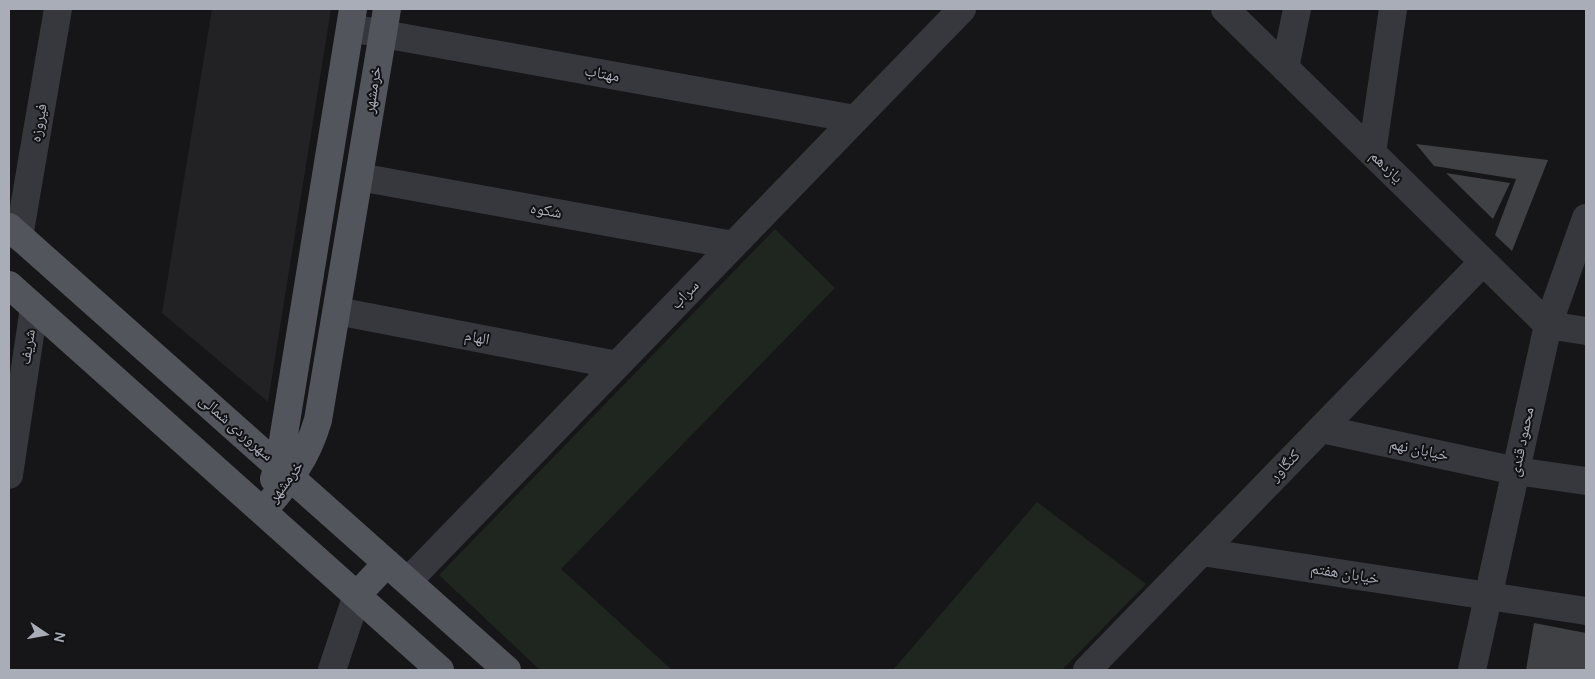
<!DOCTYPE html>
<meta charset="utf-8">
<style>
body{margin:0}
#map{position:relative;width:1595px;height:679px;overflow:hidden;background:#161618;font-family:Manrope,sans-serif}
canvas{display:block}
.frame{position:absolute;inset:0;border:10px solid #a8adb8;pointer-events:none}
.north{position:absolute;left:20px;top:609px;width:50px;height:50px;-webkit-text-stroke:4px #111113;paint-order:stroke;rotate:102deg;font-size:14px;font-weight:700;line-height:20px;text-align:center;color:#a8adb8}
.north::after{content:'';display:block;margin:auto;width:18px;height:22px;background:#a8adb8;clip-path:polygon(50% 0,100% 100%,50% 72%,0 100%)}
</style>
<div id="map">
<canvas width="1595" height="679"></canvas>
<div class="frame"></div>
<div class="north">N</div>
</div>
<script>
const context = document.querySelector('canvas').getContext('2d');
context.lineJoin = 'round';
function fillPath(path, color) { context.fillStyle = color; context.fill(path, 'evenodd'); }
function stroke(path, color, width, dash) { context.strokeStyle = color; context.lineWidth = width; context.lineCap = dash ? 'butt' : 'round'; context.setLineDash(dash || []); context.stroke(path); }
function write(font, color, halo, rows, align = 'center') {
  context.font = font + ' Manrope,"Noto Naskh Arabic",sans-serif'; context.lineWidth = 4; context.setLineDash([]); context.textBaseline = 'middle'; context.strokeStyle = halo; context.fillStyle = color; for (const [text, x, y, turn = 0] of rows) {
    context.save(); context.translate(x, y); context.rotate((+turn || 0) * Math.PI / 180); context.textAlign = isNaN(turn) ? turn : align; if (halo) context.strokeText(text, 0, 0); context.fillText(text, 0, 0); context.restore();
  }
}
const built = new Path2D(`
 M212 9H331L268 402 162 313Z`);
const green = new Path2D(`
 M775 229 835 288 561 569 672 670H540L439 575Z
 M1037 502 1146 584 1062 670H893Z`);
const building = new Path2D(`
 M1416 144 1548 160 1512 251 1495 235 1516 179 1434 166Z
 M1446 173 1510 183 1493 219Z
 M1534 623 1586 633V670H1526Z`);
const minor = new Path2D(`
 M1225 9 1548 325
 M350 28 855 119
 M1285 68 1297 9
 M1372 153 1393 9
 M359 177 733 245
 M19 237 58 9
 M337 311 617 365
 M1548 325 1586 331
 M1322 429 1516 471 1586 481
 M9 475 34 308
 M1202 552 1586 611
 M408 581 962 9
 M332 670 357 595
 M1087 670 1483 262
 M1472 670 1548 325 1586 218`);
const major = new Path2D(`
 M9 227 507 670
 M9 285 440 670
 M274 479 279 465 353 9
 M263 511C289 481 307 458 318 420L387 9
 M357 595 387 563`);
const streetNames = [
 ["مهتاب",602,74,10],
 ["خرمشهر",373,90,-81],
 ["فیروزه",39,123,-80],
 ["یازدهم",1386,167,44],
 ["شکوه",546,211,10],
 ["سراب",685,295,-46],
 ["الهام",477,338,11],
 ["شریف",28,347,-81],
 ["سهروردی شمالی",236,428,41],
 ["محمود قندی",1522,442,-78],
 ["خیابان نهم",1419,450,12],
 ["کنگاور",1285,466,-46],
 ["خرمشهر",286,482,-53],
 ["خیابان هفتم",1345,574,9]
];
fillPath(built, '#222225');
fillPath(green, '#1e261f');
fillPath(building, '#404145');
stroke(minor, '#37383d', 28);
stroke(major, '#53555c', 28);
write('16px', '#a8adb8', '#111113', streetNames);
</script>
